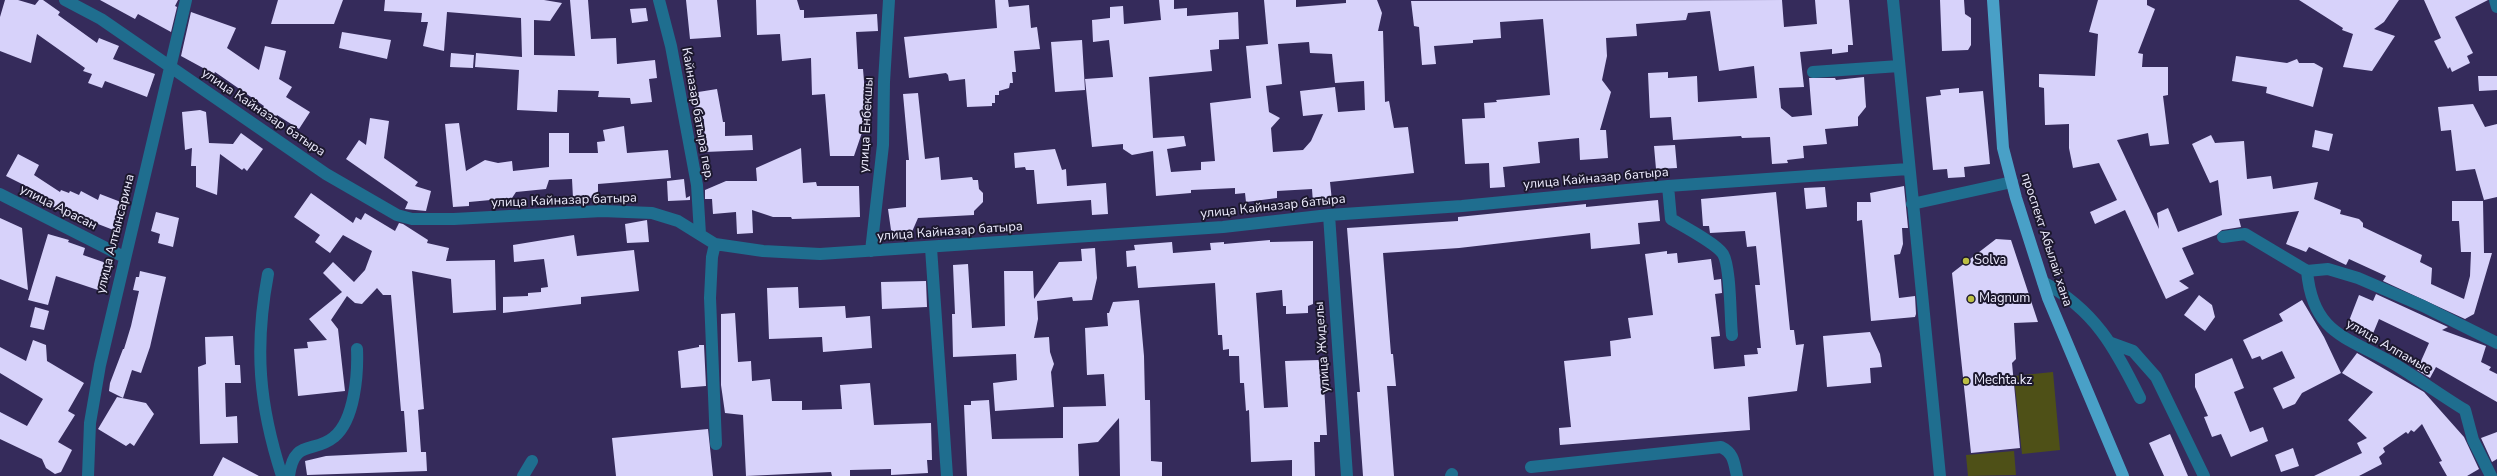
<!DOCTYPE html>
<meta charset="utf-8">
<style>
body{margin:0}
canvas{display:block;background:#352b5b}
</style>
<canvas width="2497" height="476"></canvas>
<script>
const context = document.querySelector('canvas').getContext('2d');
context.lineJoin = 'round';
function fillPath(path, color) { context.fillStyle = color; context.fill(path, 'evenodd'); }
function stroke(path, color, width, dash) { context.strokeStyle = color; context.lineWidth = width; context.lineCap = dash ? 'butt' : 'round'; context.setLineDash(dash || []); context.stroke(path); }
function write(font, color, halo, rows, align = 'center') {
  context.font = font + ' "Nunito Sans",sans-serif'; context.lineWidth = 4; context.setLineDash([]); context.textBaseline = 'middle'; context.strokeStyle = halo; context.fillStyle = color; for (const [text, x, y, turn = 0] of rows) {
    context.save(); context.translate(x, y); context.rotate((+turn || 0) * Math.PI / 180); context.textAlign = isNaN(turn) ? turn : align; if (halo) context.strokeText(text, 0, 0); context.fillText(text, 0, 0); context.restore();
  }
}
const green = new Path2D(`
 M2053 372 2060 450 2022 454 2014 376Z
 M2014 451 2016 475 1968 476 1966 455Z`);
const building = new Path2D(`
 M5 0H18L35 5 39 0H43L60 12 58 15 97 43 99 38 119 46 113 59 155 74 147 97 105 81 102 88 88 83 92 74 83 71 85 68 37 34 31 63 0 51V17Z
 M100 0H178L175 6 177 7 171 32 138 14 135 19Z
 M278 0H343L334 24H271Z
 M385 0H544L562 3 550 21 534 20V55L575 56 570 0H588L591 39 616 38 617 64 655 60 657 78 649 79 652 102 631 104 630 98 598 97 599 91 558 90 557 112 517 110 519 70 475 67 476 53 522 57 521 18 447 12 444 51 423 46 428 22H421L422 13 384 11Z
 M686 0H717L721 37 690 39Z
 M756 0H797L800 10H804V18L877 14 878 31 856 32 858 69H863L867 118 854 156H830L825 94 812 95 811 58 782 61 780 34 757 35Z
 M995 0H1008L1009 7 1029 5 1031 28 1037 27 1040 49 1014 51 1016 72H1012L1013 83H1010L1009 88 999 91V95H995V103H992V106L967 107 965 79 949 81 948 75 946 73 909 78 904 37 997 28Z
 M1159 0H1174V9L1187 8V16L1238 12 1239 39 1219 40V49L1210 50 1212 71 1149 77 1153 138 1184 136 1186 146 1167 149 1171 172 1201 170V162L1215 161 1210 103 1251 98 1246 46 1268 44 1264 0H1296V7L1346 3V0H1377L1382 13 1378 31H1383L1385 102 1389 101 1394 128 1408 127 1414 173 1330 182 1332 201 1313 203 1312 189 1277 191V198L1246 202 1245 193 1235 194V188L1191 190V193L1156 196 1153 151 1132 155 1123 149V144L1092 147 1085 79 1113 77 1109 40 1093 42 1092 20 1110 18V7L1123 6 1124 24 1161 20ZM1309 42 1310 53 1332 54 1335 83 1364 81 1365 110 1338 112 1335 87 1300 91 1303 116 1323 114 1311 141 1303 150 1273 152 1271 128 1280 118 1269 112 1266 86 1282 84 1278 44Z
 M1782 0 1784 27 1817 24 1815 0H1849L1853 45H1848V52L1832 54V49L1800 52 1804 87 1779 88 1781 108 1792 117 1812 115 1809 78H1835L1836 80 1864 77 1866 107 1858 117V126L1825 129 1827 144 1803 146 1804 158 1787 160 1788 163 1772 164 1770 137 1742 138 1741 136 1673 140 1671 117 1650 118 1648 73 1668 72V78L1697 76 1698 102 1757 98 1754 66 1719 71 1710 11 1688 13 1686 20 1636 24 1637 36 1606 38 1607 56 1602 80 1611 92 1600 130H1606L1608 158 1580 160 1579 138 1538 142 1540 163 1503 167 1505 187 1490 188 1489 163 1465 164 1462 119 1485 118 1484 103 1497 102 1496 100 1550 95 1543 19 1500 22 1501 38 1473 40V43L1434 46 1436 64 1422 65 1419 27 1414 26 1411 1Z
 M1940 0H1964L1965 14 1971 18V45L1968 50 1942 51Z
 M2098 0H2147V5L2155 9 2138 53 2143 54 2142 67H2168V95L2163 96 2169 144 2150 146 2148 133 2117 140 2159 229 2157 213 2168 208 2178 232 2222 215 2218 180 2210 183 2192 144 2211 135 2215 143 2244 141 2247 179 2271 176 2273 189 2318 182 2314 199 2341 210 2340 214 2359 219 2363 223V227L2422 255 2420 262 2432 268 2431 284 2464 299 2470 276 2471 252H2461L2459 221H2452V201H2483L2484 253H2492L2474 314 2465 319 2383 281 2386 276 2349 259 2346 265 2309 247 2306 252 2286 244 2299 211 2239 219 2241 227 2222 230 2216 235 2182 248 2194 274 2179 281 2189 288 2166 299 2125 210 2095 224 2090 212 2117 200 2099 163 2073 168 2069 148V124L2045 125 2044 88 2039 87V74L2095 76 2098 34 2089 32Z
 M2299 0H2399L2384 22 2374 29 2395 36 2372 71 2343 67 2353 34 2342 30 2343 28Z
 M2424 0H2488L2455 17 2473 53 2467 56 2470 63 2452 72 2450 67 2448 69 2434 41 2441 38Z
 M646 8 648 21 632 23 630 9Z
 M191 12 236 28 227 48 259 70 265 46 286 51 279 79 292 87 286 97 310 112 299 129 277 115 273 121 260 113 264 106 215 72 214 74 181 56Z
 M342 32 391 40 387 59 339 48Z
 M1082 40 1085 90 1055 92 1051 42Z
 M451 53 474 55 473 68 450 67Z
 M2236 56 2287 63 2297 59 2299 63H2314L2323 68 2313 107 2266 93 2267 87 2232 81Z
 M2478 76H2497V90L2479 91Z
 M1959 88V93L1983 91 1990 164 1964 167 1965 177 1948 178 1947 169 1933 170 1926 97 1941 95 1940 90Z
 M717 89 723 122H725V136L752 135 753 150 705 152 704 119 697 120 692 93Z
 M918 93 925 159 939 157 941 180 972 177 973 180H978L979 189 983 193V202L974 211V215L918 218 911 234 899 236 891 230 888 209 906 207V160H909L903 94Z
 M2473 104 2485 127 2497 124V197L2484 200 2475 169 2456 171 2451 130 2441 131 2438 107Z
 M200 110 206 112 209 143 233 144 241 133 263 149 247 171 244 168 242 170 220 154 217 195 196 187V166H191L192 148 185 150 182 112Z
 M370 118 389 121 384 158 418 182 415 186 431 191 426 211 405 209 408 202 346 159 359 140 366 145Z
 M459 123 466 171 485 160 498 163 512 161 513 171 549 167V133H569V153H598L597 142 605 141 603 130 624 126 627 153 668 150 671 178 598 184V198H573L572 179 549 180 546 189 516 192 512 198 469 202V206L453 207 445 124Z
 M2315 130 2333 134 2329 151 2312 147Z
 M1675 145 1677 168 1656 169 1654 146Z
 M801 148 803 183 816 182 817 186H859L860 217 792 219 791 217H773L752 210 753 233 737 234 736 212 713 214 712 199H705V190L726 181H757L756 168Z
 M1055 149 1062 170 1066 169 1067 186 1106 183 1108 214 1092 215 1091 200 1037 204 1034 170H1026L1025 167 1015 168 1014 153Z
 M18 154 39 165 34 175 60 192 61 190 69 193 70 191 79 195 81 191 98 200 100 194 126 204 116 231 80 217 79 219 53 207 54 204 39 195 40 193 6 176Z
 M684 179 686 198 690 196V200L668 201 667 181Z
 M1904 186 1908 228H1902L1903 244 1900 254 1894 255 1899 298 1915 296 1916 314 1915 317 1871 321 1862 220 1857 221V202H1871L1870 193Z
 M1825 187 1827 207 1806 209 1804 188Z
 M1776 192 1790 330H1794L1796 345 1804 344 1797 391 1748 397 1750 430 1560 445 1559 428 1571 427 1564 361 1611 356 1610 341 1631 338 1628 318 1653 315 1645 254 1667 251V254L1677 253 1678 263 1711 259 1714 280 1721 279 1722 293 1715 294 1720 336 1711 337 1714 369 1745 366 1744 355 1758 354 1757 348H1761L1755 285H1760L1756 246 1747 247 1745 231 1710 233 1709 226H1703L1701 199Z
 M311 193 353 223 356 217 361 220 365 213 395 231 399 223 403 224 428 240 427 243 449 248 446 261 495 260 496 310 453 313 451 279 412 271 424 409 418 410 421 452H426L427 471 307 475 305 461 326 456 407 452 404 411H401L391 295H383L377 288 362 304 355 303 347 296 331 320 338 329 345 391 298 396 294 349 308 348 307 342 327 340 309 319 342 292 323 273 333 262 354 282 365 270 372 251 343 235 330 253 315 242 320 235 294 217Z
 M1658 200 1660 221 1638 223 1640 244 1591 249 1590 233 1459 248 1383 253 1391 354H1393L1396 386H1387L1394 476H1363L1357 392H1360L1347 228 1458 221V217L1586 204V207Z
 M156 212 179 218 173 247 158 243 160 234 151 231Z
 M0 218 22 228 28 290 0 279Z
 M647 220 649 242 627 243 625 224Z
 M48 234 69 240 68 242 85 248 83 255 109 264 111 276 101 291 56 276 48 305 28 300Z
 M574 235 577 256 634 250 639 291 581 297V304L503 313V297L528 296V293L541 292V288L548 287 544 259 514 262 513 245Z
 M1996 239 2011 240 2038 322 2014 323 2016 359 2012 363 2020 448 1971 453 1952 273Z
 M1270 240V242L1313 241V304L1308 306V313L1286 314V306H1283L1282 290 1256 293 1264 408 1288 407 1285 361 1319 360V369H1323L1327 435H1320V442H1314L1315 476H1292V460L1251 462 1249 410 1246 411 1244 383H1240L1239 356H1229V349L1223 350 1222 335H1218L1215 283 1138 288 1136 266 1127 267 1126 251 1135 250 1134 245 1172 242 1173 253 1211 250 1210 243 1224 242V244Z
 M1095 248 1097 278 1092 300 1073 301 1072 297 1037 301 1038 319 1034 338 1049 337 1050 352 1054 364 1051 372 1054 407 995 411 993 383 1017 380 1016 354 953 357 952 314H955L953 265 968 264 972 328 1005 326 1004 271H1033L1034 299 1059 262 1082 261 1081 249Z
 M140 271 166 277 150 347 141 373 132 370 123 398 109 391 110 383 123 349H124L131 326 139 291 133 290 136 277H139Z
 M926 281 927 307 882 309 881 282Z
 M798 287 799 308 845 306 846 318 870 316 872 348 823 352 822 337 769 339 767 288Z
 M2376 294 2448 327 2442 330 2486 346 2481 362 2491 367 2489 370 2497 374V402L2436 367 2430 378 2417 370 2429 343 2379 319 2372 336 2347 326 2359 295 2373 301Z
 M2199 295 2212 305 2215 317 2205 331 2184 315Z
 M1139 300 1144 356 1145 400H1150L1151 461 1162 462V476H1120L1119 418 1098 442 1078 444 1079 476H967L964 405H971V401L989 400 992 439 1063 438V407L1106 406 1104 374 1087 375 1085 328 1108 326 1107 313H1109L1113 302Z
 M2302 300 2324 337 2341 373 2302 393 2295 404 2283 409 2273 388 2295 378 2282 351 2262 360 2260 356 2252 359 2243 340 2283 321 2279 314Z
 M35 307 49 311 44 330 30 327Z
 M735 313 738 362 751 361 752 381 770 379 772 401H802V410L842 409 840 385 870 383 874 425 931 423 932 460H927L928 473 891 475V469L850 470V476H832L831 472 746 476 743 415 725 413 721 385V314Z
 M1870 332 1880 354 1882 367 1870 368 1871 383 1827 387 1823 336Z
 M233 336 235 365H240L241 383H225L226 417 237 416 238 443 200 444 198 367 206 364 205 337Z
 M33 340 46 345 47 361 84 383 68 411 75 415 58 442 72 450 61 472 55 474 46 468 42 459 0 439V412L27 426 43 399 0 373V347L26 361Z
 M699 345H704L706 386 681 388 678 351 699 347Z
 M2357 353 2424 392 2464 437 2479 469 2467 476H2447L2439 462 2442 461 2422 424 2414 432 2411 430 2408 434 2406 432 2383 448 2385 452 2379 457 2382 464 2359 476H2314L2362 453 2357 443 2367 438 2348 420 2373 392 2342 373Z
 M2232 358 2244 388 2234 392 2250 432 2263 427 2268 441 2231 457 2221 434 2212 437 2204 417 2208 416 2195 387V374Z
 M117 397 146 403 154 414 134 446 130 443 126 446 98 429Z
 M708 429 713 476H616L612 438Z
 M2497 432V459L2492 462 2481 438Z
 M2170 434 2188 476H2164L2149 443Z
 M2293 448 2299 466 2281 472 2275 455Z
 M223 457 259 476H213Z`);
const minor = new Path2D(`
 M65 0 101 19 326 174 397 215 412 219H454L602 211 652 213 678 221 715 244 763 251 820 254 1223 227 1329 215 1462 206 1668 186 1908 169
 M659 0 671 46 697 185 700 234
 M1893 0 1940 476
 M2495 0 2497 7
 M1813 72 1899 66
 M1668 186 1671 219C1683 226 1717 244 1723 254 1731 268 1730 317 1732 335
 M0 194 124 257
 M1912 204 2012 182
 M1329 215 1347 476
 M2223 237 2245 234 2307 271
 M715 244 712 257 710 298 716 444
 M931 248 947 476
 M871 251 883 145 884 82 889 0
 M2307 271C2313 336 2349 337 2396 365 2420 380 2442 396 2465 410L2473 440 2491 476
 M2307 271 2328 269 2358 278 2423 306 2497 343
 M268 274C254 348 259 405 282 476
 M2043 282C2095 310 2115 348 2140 398
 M2111 343 2133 351 2156 377 2204 476
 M1531 467 1721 447C1734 453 1734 463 1737 476
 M88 476 90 423 100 365 186 0
 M289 476C294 438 314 454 334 437 355 420 358 373 357 349
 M523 476 532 461
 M1451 476 1452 474`);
const major = new Path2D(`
 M1993 0 2003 148 2016 198 2048 298 2123 476`);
const markers = [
 [1966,261,4,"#bcbf43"],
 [1971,299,4,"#bcbf43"],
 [1966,381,4,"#bcbf43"]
];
const streetNames = [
 ["улица Кайназар батыра",263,113,34],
 ["Кайназар батыра пер.",697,114,80],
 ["улица Енбекшы",867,125,-87],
 ["улица Кайназар батыра",1596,179,-5],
 ["улица Кайназар батыра",564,201,-2],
 ["улица Кайназар батыра",1273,207,-6],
 ["улица Арасан",58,208,27],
 ["улица Кайназар батыра",950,232,-4],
 ["улица Алтынсарина",116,234,-76],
 ["проспект Абылай хана",2046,240,72],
 ["улица Жиделы",1323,347,-94],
 ["улица Алпамыс",2388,347,30]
];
const poiNames = [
 ["Solva",1974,261],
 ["Magnum",1979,299],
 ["Mechta.kz",1974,381]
];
fillPath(green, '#4e5017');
fillPath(building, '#d7d2fa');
stroke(minor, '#1f6e8f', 12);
stroke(major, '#49a0c7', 12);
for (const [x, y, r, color] of markers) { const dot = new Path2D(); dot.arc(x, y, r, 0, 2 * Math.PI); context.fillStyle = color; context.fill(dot); stroke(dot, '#1c182e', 1.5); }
write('13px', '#eeecfe', '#1c182e', streetNames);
write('13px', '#eeecfe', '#1c182e', poiNames, 'left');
</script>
